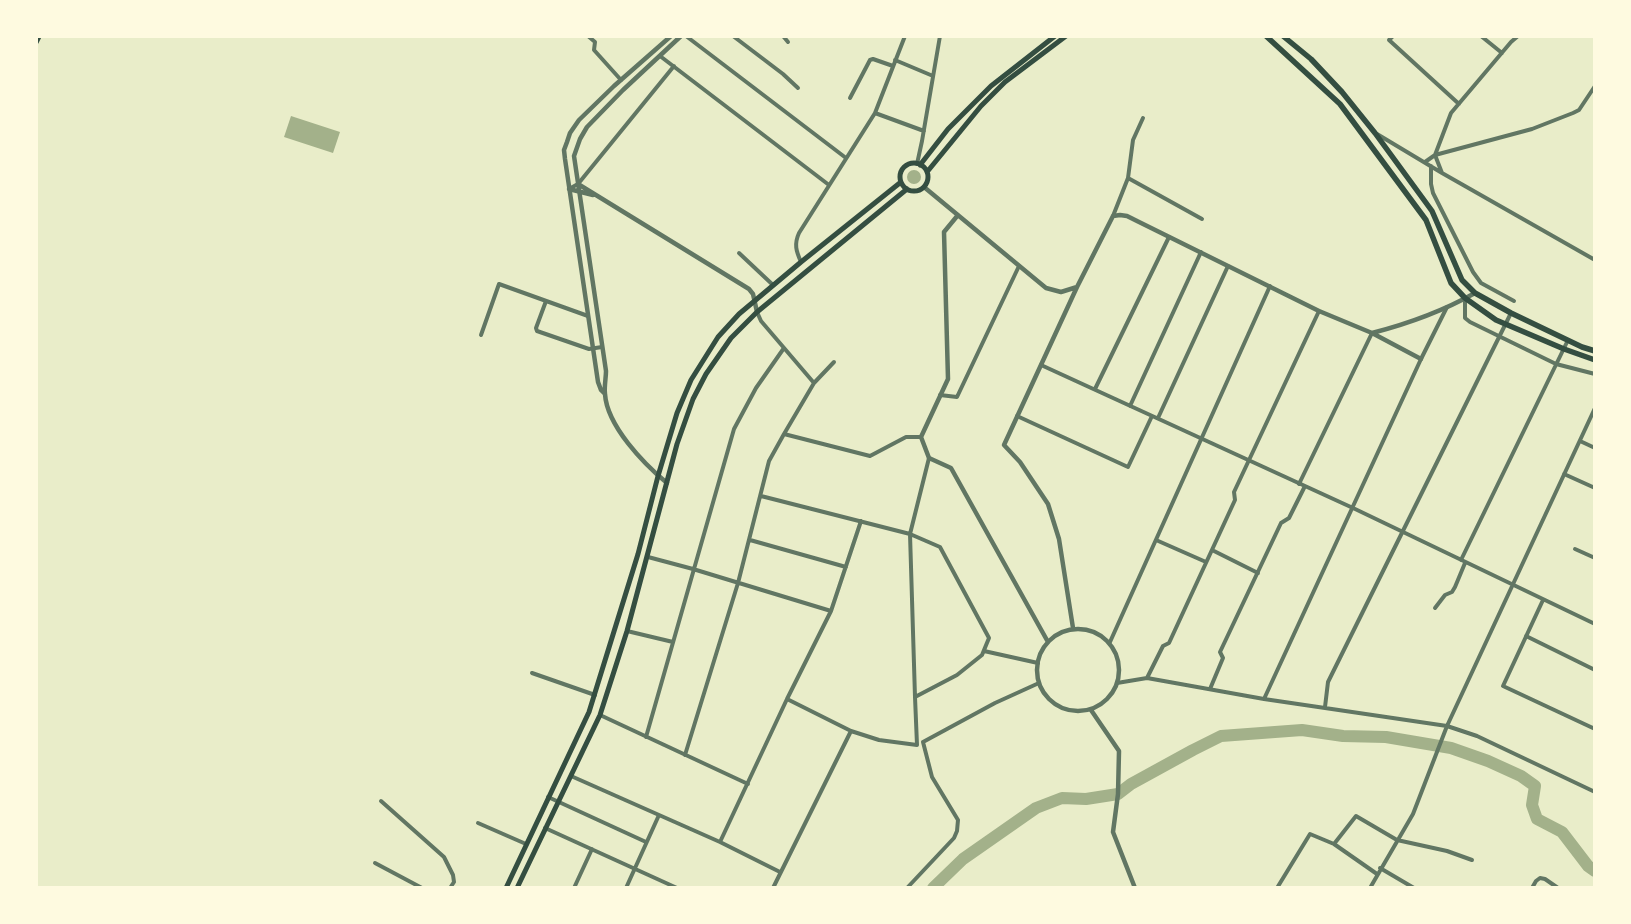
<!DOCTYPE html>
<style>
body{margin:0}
#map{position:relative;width:1631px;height:924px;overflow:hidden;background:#e9edc9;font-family:"Nunito Sans",sans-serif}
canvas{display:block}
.frame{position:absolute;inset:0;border:38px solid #fefae0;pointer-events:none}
</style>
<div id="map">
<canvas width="1631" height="924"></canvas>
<div class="frame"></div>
</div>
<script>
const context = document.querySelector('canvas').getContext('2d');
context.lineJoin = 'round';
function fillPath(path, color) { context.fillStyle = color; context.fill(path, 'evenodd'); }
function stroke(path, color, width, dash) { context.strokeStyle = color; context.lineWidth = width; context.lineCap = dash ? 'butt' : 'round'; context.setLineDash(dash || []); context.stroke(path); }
const water = new Path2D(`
 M291 116 340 132 333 153 284 137Z
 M907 177a7 7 0 1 1 14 0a7 7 0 1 1-14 0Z`);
const river = new Path2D(`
 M933 888 963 859 1036 808 1062 798 1086 799 1118 794 1131 784 1193 750 1221 736 1302 730 1343 736 1386 737 1451 748 1488 761 1521 776 1535 786 1532 805 1537 819 1562 832 1588 866 1595 871`);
const minor = new Path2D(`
 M588 36 595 42 594 50 621 80
 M686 36 846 158
 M733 36 783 74 798 88
 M783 36 788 42
 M1393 36 1389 40 1459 104
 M1481 36 1502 53
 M1518 36 1511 42 1451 113 1435 155 1442 173 1595 260
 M660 56 829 185
 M895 60 933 76
 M850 98 870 60 873 59 893 66
 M875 113 924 131
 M1377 134 1442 173
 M1425 162 1435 155 1532 129 1573 113 1579 110 1595 86
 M917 164 922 141 940 36
 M1431 166V184L1433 193 1473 272 1481 283 1514 301
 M1128 178 1133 140 1143 118
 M569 189 578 184 674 66
 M1113 216 1128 178 1202 219
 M739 253 773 285
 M801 262C796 251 794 244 799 233L875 113 905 36
 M1465 298V318L1470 322 1556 364 1595 374
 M546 301 536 328 537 331 589 349 602 347
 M481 335 499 284 588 316
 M1041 365 1353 508 1595 624
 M814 383 834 362
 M1095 389 1169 237
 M940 395 957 397 1019 266
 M1130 406 1201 252
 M1017 416 1128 467 1152 416
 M1158 418 1228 266
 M784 434 870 456 906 437H921
 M1580 441 1595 448
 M1564 474 1595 488
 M1299 484 1372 333
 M761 496 910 534 940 547 989 638 982 655 957 675 915 697
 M750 540 846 567
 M1156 540 1206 562
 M1575 549 1595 558
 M1212 550 1258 573
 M648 557 693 569 831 611 787 699 851 731 879 740 917 745 915 697 910 534 929 458
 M1461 560 1568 340
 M1543 600 1503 686 1595 729
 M1435 608 1445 595 1452 592 1455 587 1465 563
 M831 611 861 521
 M627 631 673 642
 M1526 636 1595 670
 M1110 642 1270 286
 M984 651 1038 663
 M532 673 595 695
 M1147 678 1163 646 1169 643 1235 500 1234 492 1319 311
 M1117 683 1147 678 1264 699 1447 726 1477 736 1595 792
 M1210 689 1223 658 1220 652 1281 523 1289 518 1305 486
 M1264 699 1421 359 1447 307
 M1325 707 1328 682 1511 313
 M600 715 748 784
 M646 737 734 429 756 388 784 348
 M923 742 995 703 1039 683
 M685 755 738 583 769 461 784 434 814 383 761 321 757 312
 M571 776 720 842 780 872
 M548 797 646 842
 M381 801 444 857 453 875 454 882 450 888
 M478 823 526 844
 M545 828 677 888
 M720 842 787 699
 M1334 844 1377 874
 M375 863 422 888
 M1380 868 1414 888
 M574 888 592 849
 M626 888 659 815
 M773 888 851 731
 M907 888 954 838 957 831 958 820 932 777 923 742
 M1277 888 1310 834 1334 844 1356 816 1397 840 1447 851 1472 860
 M1370 888 1413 814 1447 726 1595 408
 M1532 888 1536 881 1540 878 1545 879 1558 888`);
const tertiary = new Path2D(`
 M578 184 749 289 753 294 757 312
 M924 187 1046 288 1061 292 1077 287 1113 216 1120 215 1127 216 1137 221 1319 311 1372 333C1407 324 1443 311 1475 293
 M569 189 593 195
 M958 215 944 232 948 379 921 437 929 458 951 468 1048 642
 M1372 333 1421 359
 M605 394 601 390 598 382 565 159 564 150 567 142 570 133 579 120 614 86 671 36
 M667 483C644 464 607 426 605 394 604 387 606 378 606 371L574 156 580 139 587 127 623 90 681 36
 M1073 628 1059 539 1048 504 1020 462 1004 445 1077 287
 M1037 670a41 41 0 1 1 82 0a41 41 0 1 1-82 0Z
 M1091 710 1119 751 1118 794 1113 832 1135 888`);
const secondary = new Path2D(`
 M900 177a14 14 0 1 1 28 0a14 14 0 1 1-28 0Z
 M920 165 948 129 991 86 1055 36
 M927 172 981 106 1005 82 1066 36
 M506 888 589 712 638 554 658 476 677 413 691 380 718 337 739 314 801 262 901 182
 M517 888 600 715 627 631 677 444 693 399 706 374 731 338 757 312 907 189`);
const primary = new Path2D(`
 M1266 36 1340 104 1426 220 1451 283 1465 298 1496 320 1564 349 1595 360
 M1283 36 1311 59 1342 92 1375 133 1432 211 1462 280 1475 293 1511 313 1582 347 1595 351`);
const trunk = new Path2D(`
 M36 42 39 36`);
fillPath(water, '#a3b18a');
stroke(river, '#a3b18a', 12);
stroke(minor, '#617663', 4);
stroke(tertiary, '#617663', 4.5);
stroke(secondary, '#344e41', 5);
stroke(primary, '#344e41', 5.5);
stroke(trunk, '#344e41', 5.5);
</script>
